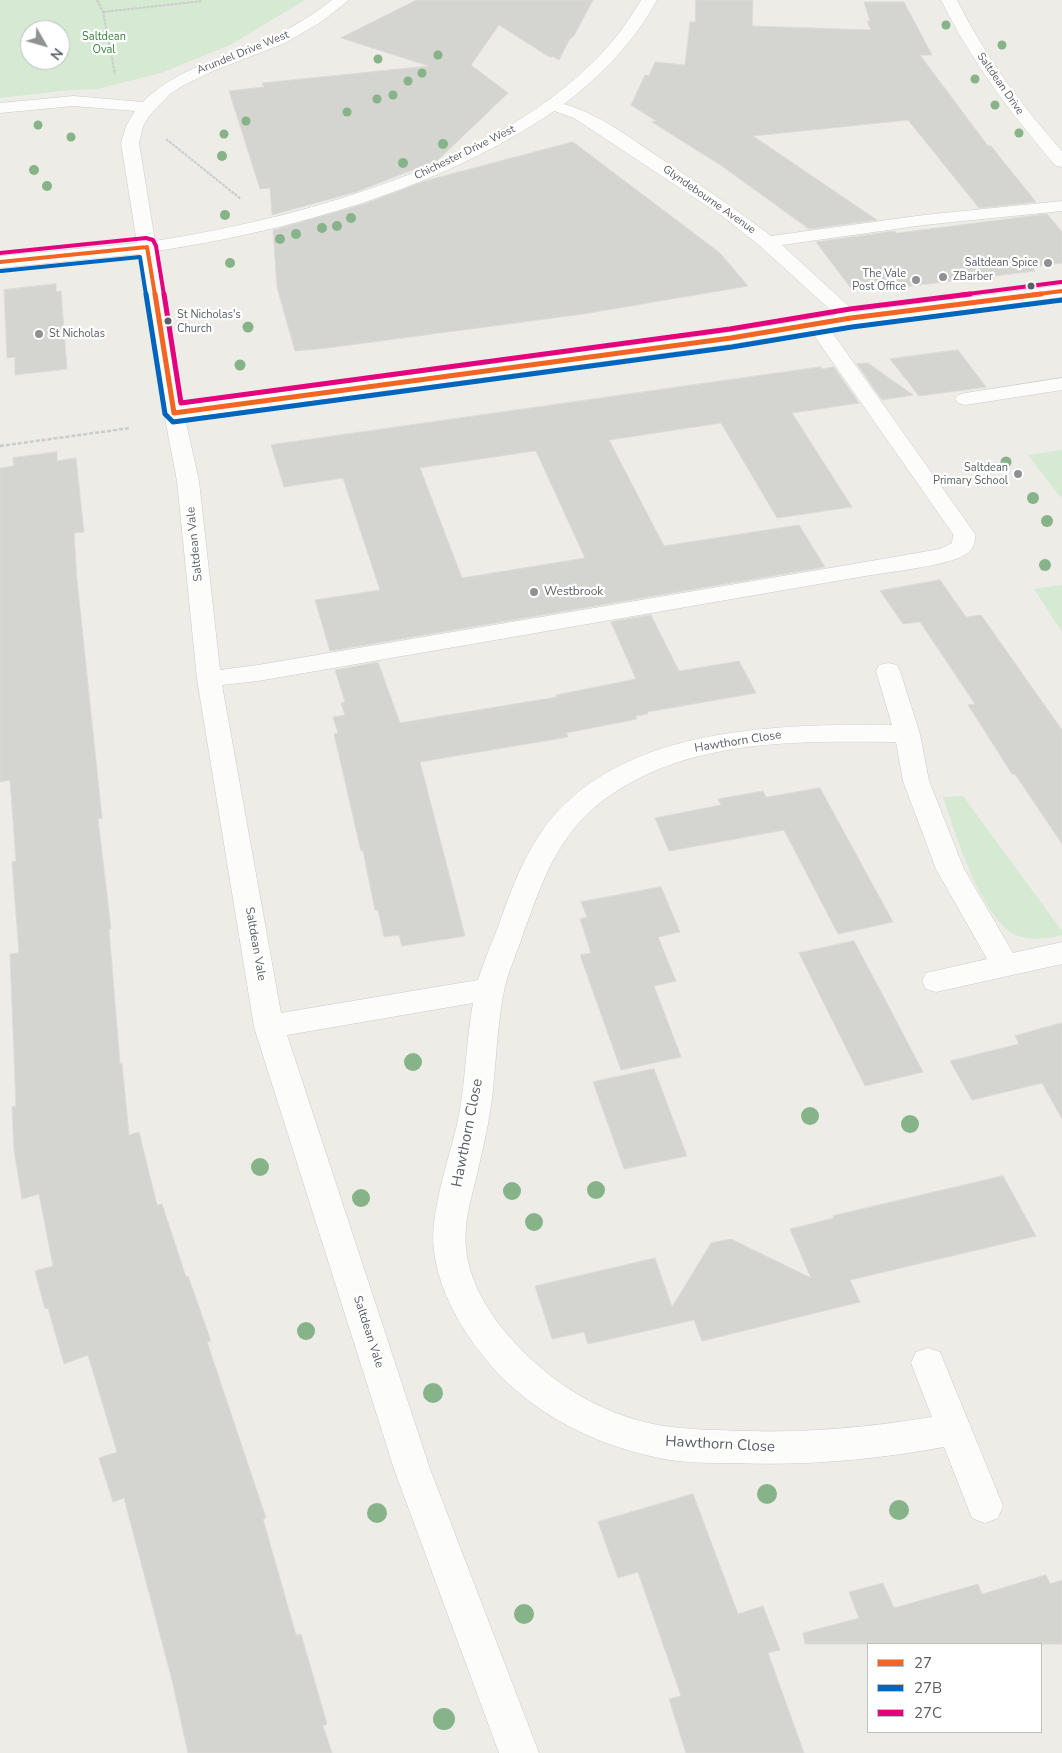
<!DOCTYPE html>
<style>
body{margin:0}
#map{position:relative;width:1062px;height:1753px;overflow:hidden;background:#edece7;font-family:"Nunito Sans",sans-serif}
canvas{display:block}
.legend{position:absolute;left:867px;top:1643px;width:175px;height:90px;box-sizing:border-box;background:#fff;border:1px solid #bebfc1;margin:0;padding:6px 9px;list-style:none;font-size:15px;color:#5c6065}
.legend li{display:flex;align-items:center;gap:10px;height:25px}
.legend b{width:25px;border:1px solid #bebfc1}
.north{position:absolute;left:20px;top:20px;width:50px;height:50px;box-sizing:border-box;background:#fff;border:1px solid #bebfc1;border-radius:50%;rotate:128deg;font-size:14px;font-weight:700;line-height:20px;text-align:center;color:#5c6065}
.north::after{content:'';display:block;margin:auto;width:18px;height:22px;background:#8f9192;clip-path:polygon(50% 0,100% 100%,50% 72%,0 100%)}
</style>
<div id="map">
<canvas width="1062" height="1753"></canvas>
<ul class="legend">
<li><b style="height:6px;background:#f26522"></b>27</li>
<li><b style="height:6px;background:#0065bd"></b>27B</li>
<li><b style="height:6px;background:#e5007d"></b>27C</li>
</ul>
<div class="north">N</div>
</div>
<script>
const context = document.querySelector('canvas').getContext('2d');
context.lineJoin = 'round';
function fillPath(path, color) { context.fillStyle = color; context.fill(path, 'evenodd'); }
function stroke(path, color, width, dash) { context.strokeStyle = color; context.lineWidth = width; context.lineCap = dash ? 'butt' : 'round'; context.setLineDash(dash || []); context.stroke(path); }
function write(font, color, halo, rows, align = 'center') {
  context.font = font + ' "Nunito Sans",sans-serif'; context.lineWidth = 4.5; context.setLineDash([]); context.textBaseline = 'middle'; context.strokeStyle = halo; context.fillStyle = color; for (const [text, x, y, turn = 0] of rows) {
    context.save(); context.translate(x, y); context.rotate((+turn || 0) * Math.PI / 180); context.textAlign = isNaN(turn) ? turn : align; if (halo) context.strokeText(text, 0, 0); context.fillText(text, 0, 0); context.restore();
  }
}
const green = new Path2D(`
 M0 0H305L230 45 161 73 97 89 69 90 0 98ZM30 30H60V60H30Z
 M1062 450V499L1028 455Z
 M1062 585V632L1034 589Z
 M963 796 1062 931V935C1047 939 1031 941 1016 935 981 919 955 832 943 797Z`);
const building = new Path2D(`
 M417 0H593L574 36 569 40 559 60 552 56 551 58 499 25 471 65 508 93 438 160 356 192 272 215 270 188 260 189 229 91 264 87 262 83 429 66 341 38Z
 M696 0H753L752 26 871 30 867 21H870L864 2H904L932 55H920L988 146H991L1036 202 979 208 908 120 753 136 877 220 809 229 722 166 652 122 656 121 631 105 645 75 649 76 655 62 685 65 690 22H695Z
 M573 142 720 253 748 286 583 314 327 348 295 351 277 287 273 230 364 204 425 181Z
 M1047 214 1062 232V263L1032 267 1035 271 879 290 874 284 850 287 816 242 894 231 897 233Z
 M56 284V292L61 291 67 369 15 375V357L7 358 4 290Z
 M958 350 986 387 919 396 890 359Z
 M868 363 913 395 882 400 857 364Z
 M821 367 822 369 834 367 859 403 792 413 852 507 777 518 721 423 609 440 664 546 799 525 825 567 330 651 315 600 380 590 343 478 284 487 271 445ZM536 451 585 558 462 578 420 468Z
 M57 452V461L76 458 84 532 74 533 77 580 102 818 98 819 111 929H109L120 1064 122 1063 129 1135 139 1132 157 1205 162 1204 186 1277 188 1276 211 1341 207 1342 266 1518 263 1519 296 1635 301 1634 327 1724 323 1726 332 1753H188L173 1684 124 1498 113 1502 99 1458 117 1452 88 1355 64 1364 48 1308 45 1309 35 1271 53 1266 39 1194 22 1199 14 1150 12 1107 16 1106 10 954 19 953 12 862 16 861 10 780 0 782V468L14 466 13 458Z
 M940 580 966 617 981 615 1062 730V844L1015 774H1012L968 705 975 704 920 622 903 624 880 591Z
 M651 615 679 671 739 661 756 693 647 712 648 714 636 716 637 719 566 733 568 737 420 762 465 936 402 946 399 935 384 937 378 910H375L363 851H361L334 734 338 733 333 717 345 715 341 703 345 702 335 670 378 662 400 723 557 697 556 695 636 679 611 622Z
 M820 788 893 922 838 934 784 830 669 851 655 818 721 805 718 799 763 791 766 797Z
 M661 887 680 932 658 937 676 981 654 986 681 1057 621 1070 580 955 591 953 580 919 587 917 581 902Z
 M854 941 889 1007 923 1072 865 1086 799 953Z
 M1062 1023V1119L1042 1083 972 1100 950 1061 1019 1044 1015 1036Z
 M654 1069 687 1156 624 1169 593 1082Z
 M1003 1176 1036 1236 850 1280 860 1302 702 1341 694 1320 588 1344 584 1332 552 1339 535 1286 655 1258 672 1307 711 1243 731 1239 811 1278 790 1229 834 1218 833 1216Z
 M693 1494 738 1614 763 1606 780 1650 768 1653 804 1753H686L669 1699 681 1696 638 1572 618 1578 598 1522Z
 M1046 1575 1050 1584 1062 1580V1644H805L803 1633 859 1618 849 1592 883 1583 894 1608 978 1584 982 1594Z`);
const pathFar1 = new Path2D(`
 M97 0 103 12 115 74
 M103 12 202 1
 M166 139 241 199`);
const path = new Path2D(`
 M0 446 130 428`);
const minor = new Path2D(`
 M332 0H349L321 22 285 43 213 71 184 85 170 94 149 116 143 126 139 143 155 241C315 216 557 150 641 0H657C634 42 602 75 564 104 598 114 628 136 657 156 696 182 734 208 771 236L924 215 1062 201V211L924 225 782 245 855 312 1062 285V297L829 328 975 534C976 542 973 550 966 554 948 566 888 572 865 576L258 681 222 685 281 1013 478 980C483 963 490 947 497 930 509 896 521 861 542 831 616 726 777 724 892 725L876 671 879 665 888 663 897 665 900 671 920 734 929 781 964 869 1013 953 1062 942V964L936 992 926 989 922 981 926 973 987 959 936 869 903 781 896 742C798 741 688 738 605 799 557 835 543 880 523 934 517 953 508 971 504 991 498 1020 497 1049 494 1078 492 1109 485 1140 478 1170 472 1196 463 1223 466 1249 470 1285 491 1317 515 1343 554 1386 607 1417 664 1426 691 1430 718 1430 745 1431 808 1433 870 1427 932 1417L911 1363 916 1352 928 1348 940 1352 1003 1506 998 1518 985 1523 972 1518 944 1447C873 1460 804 1466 732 1463 705 1463 677 1463 650 1456 585 1441 521 1407 480 1352 458 1324 438 1286 434 1251 429 1210 451 1156 459 1115 466 1078 466 1040 473 1003L287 1035 430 1469 539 1753H499L394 1469 254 1027 197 679 177 481 164 413 139 254 0 268V256L137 243 121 143 126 126 135 111 73 106 0 113V103L73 96 143 102C173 72 210 62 248 47 278 36 307 20 332 0ZM554 111 574 118 722 216 760 246 836 315 731 332 183 405 157 251C293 230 440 189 554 111ZM811 331 953 534 952 543 940 549 865 562 258 665 220 670 199 481 185 418 731 344Z
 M941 0H957C985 56 1020 104 1062 151V167L1056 166C1011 114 972 62 941 0Z
 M1062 378V390L965 405 958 403 955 399 958 395 965 393Z`);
const bus1Far1 = new Path2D(`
 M147 247 155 295
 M0 262 147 247
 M1031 295 1062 291`);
const bus1 = new Path2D(`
 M155 294 174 413
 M174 413 731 338 851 318 1041 294`);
const bus2Far1 = new Path2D(`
 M1 271 140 257 146 295`);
const bus2 = new Path2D(`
 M146 294 165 414 173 422 732 347 852 327 1062 300`);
const bus3Far1 = new Path2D(`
 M0 253 146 238 153 240 156 246 164 295
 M960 295 1061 282`);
const bus3 = new Path2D(`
 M164 294 181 403 730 329 850 309 970 294`);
const trees = [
 [946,25,4.5],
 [1002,45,4.5],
 [438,55,4.5],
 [378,59,4.5],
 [422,73,4.5],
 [975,79,4.5],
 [408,81,4.5],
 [393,95,4.5],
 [377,99,4.5],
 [995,105,4.5],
 [347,112,4.5],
 [246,121,4.5],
 [38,125,4.5],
 [1019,133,4.5],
 [224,134,4.5],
 [71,137,4.5],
 [443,144,5],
 [222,156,5],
 [403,163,5],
 [34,170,5],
 [47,186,5],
 [225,215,5],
 [351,218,5],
 [337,226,5],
 [322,228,5],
 [296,234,5],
 [280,239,5],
 [230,263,5],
 [248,327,5.5],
 [240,365,5.5],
 [1006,462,5.5],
 [1033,498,6],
 [1047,521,6],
 [1045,565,6],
 [413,1062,9],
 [810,1116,9],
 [910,1124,9],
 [260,1167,9],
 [596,1190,9],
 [512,1191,9],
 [361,1198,9],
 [534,1222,9],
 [306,1331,9],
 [433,1393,10],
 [767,1494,10],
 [899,1510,10],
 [377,1513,10],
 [524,1614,10],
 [444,1719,11]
];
const markers = [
 [1048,263,5,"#8f9192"],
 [943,277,5,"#8f9192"],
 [916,280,5,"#8f9192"],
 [1031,286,4.5,"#5c6065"],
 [168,321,4.5,"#5c6065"],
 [39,334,5,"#8f9192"],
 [1018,474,5,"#8f9192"],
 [534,592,5,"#8f9192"]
];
const farParknames = [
 ["Saltdean",104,37],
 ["Oval",104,50]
];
const farStreetnames = [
 ["Arundel Drive West",243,53,-22],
 ["Saltdean Drive",1000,84,55],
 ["Chichester Drive West",465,153,-26],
 ["Glyndebourne Avenue",709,200,35]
];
const farPoinames = [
 ["Saltdean Spice",1038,263],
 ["The Vale",906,274],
 ["Post Office",906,287],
 ["ZBarber",953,277,"left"],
 ["St Nicholas",49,334,"left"],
 ["Saltdean",1008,468],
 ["Primary School",1008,481]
];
const busNames = [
 ["St Nicholas's",177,315],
 ["Church",177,329]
];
const streetNames = [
 ["Saltdean Vale",195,544,-96],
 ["Hawthorn Close",738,742,-9],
 ["Saltdean Vale",255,944,80],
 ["Saltdean Vale",368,1332,72]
];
const poiNames = [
 ["Westbrook",544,592]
];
const nearStreetnames = [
 ["Hawthorn Close",468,1133,-79],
 ["Hawthorn Close",720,1445,3]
];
fillPath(green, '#d5e9d3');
fillPath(building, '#d4d4d1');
stroke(building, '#dcdbd6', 1);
stroke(minor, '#cacac9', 1);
stroke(pathFar1, '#c9cdcb', 2, [3, 1]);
stroke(path, '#c9cdcb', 2.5, [4, 2]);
fillPath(minor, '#fcfcfb');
stroke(bus1Far1, '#f26522', 4);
stroke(bus1, '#f26522', 5);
stroke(bus2Far1, '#0065bd', 4);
stroke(bus2, '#0065bd', 5);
stroke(bus3Far1, '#e5007d', 4);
stroke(bus3, '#e5007d', 5);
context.fillStyle = '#87b388';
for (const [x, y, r] of trees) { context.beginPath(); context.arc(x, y, r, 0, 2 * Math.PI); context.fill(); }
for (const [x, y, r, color] of markers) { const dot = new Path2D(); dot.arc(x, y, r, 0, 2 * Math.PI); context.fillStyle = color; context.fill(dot); stroke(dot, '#fff', 2); }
write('11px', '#34853a', '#fff', farParknames);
write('11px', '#5c6065', '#fff', farStreetnames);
write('11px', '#5c6065', '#fff', farPoinames, 'right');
write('11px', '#5c6065', '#fff', busNames, 'left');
write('12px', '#5c6065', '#fff', streetNames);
write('12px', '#5c6065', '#fff', poiNames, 'left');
write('15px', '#5c6065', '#fff', nearStreetnames);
</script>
